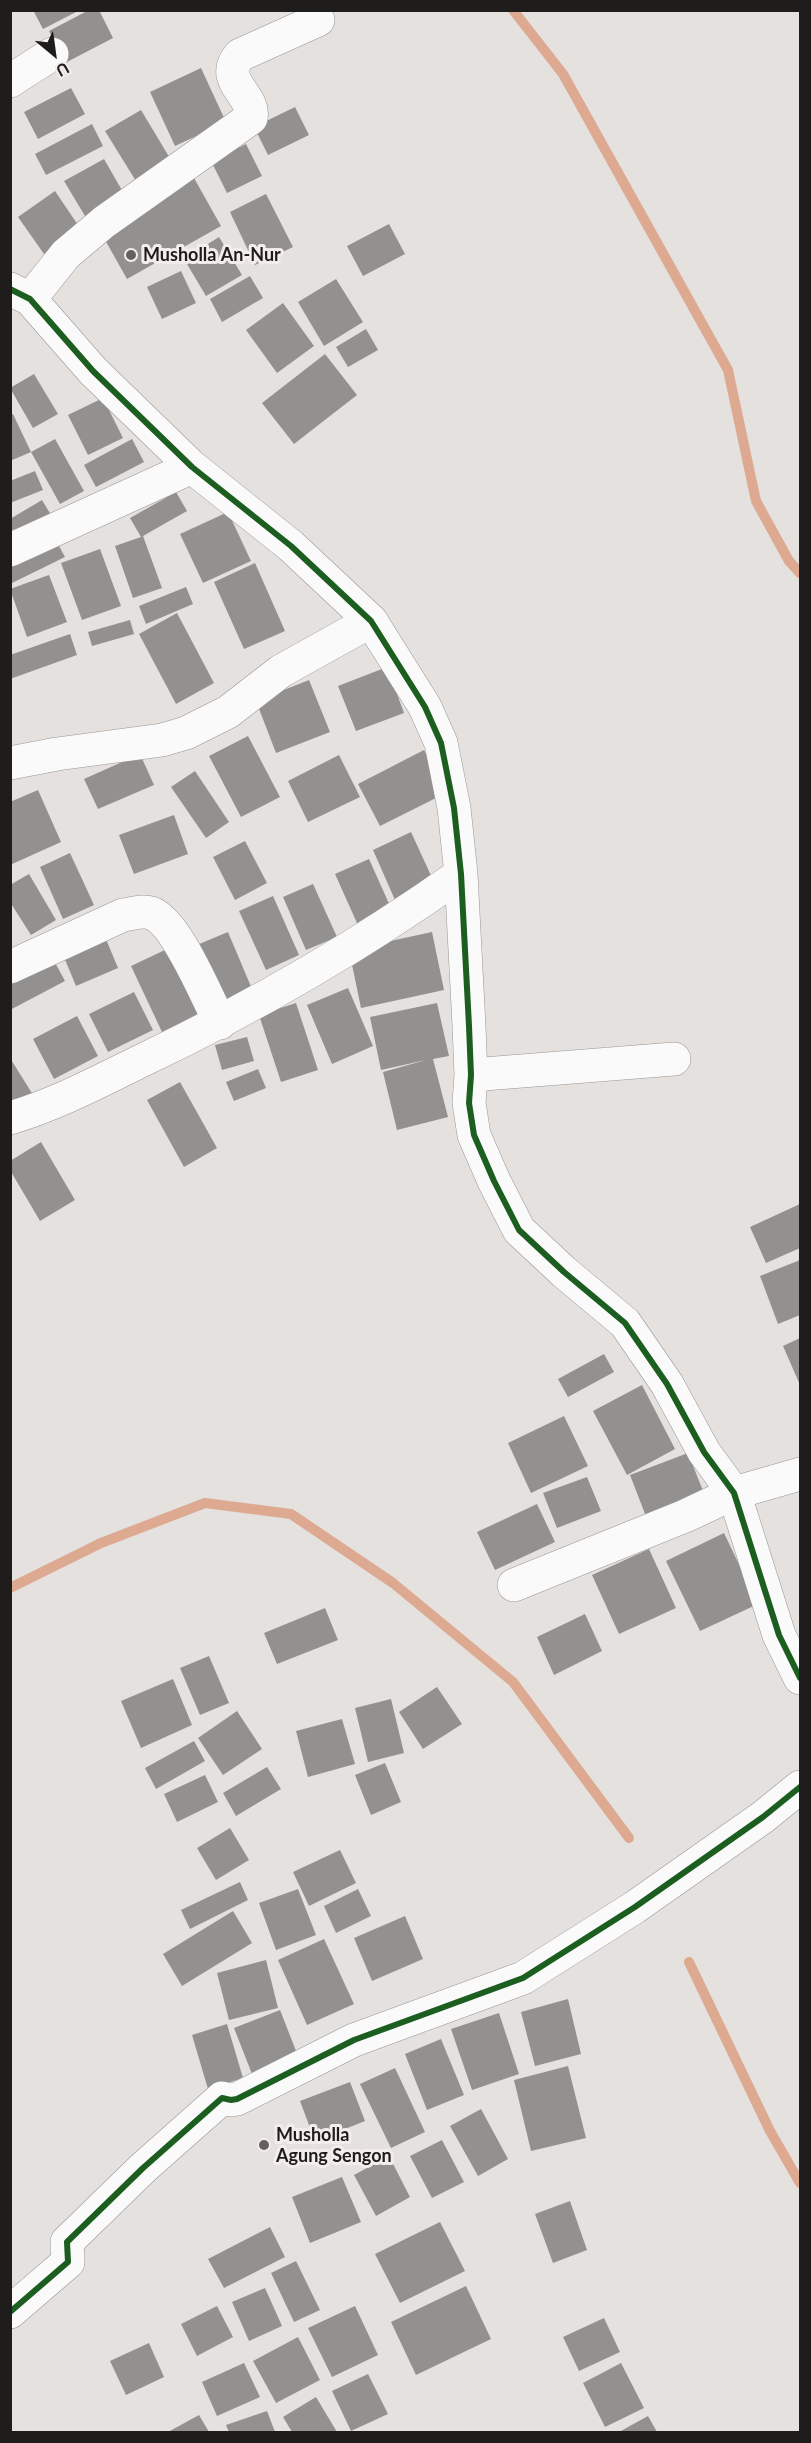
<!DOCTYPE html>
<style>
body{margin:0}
#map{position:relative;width:811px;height:2443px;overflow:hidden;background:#e4e1df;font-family:Lato,sans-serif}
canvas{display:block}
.frame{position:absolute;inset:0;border:12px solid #1f1c1c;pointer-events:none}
.north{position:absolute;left:24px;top:24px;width:60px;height:60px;-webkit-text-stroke:4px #f3edeb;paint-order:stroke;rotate:151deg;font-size:16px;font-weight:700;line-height:24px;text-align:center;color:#1f1c1c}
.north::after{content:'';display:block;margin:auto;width:21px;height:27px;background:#1f1c1c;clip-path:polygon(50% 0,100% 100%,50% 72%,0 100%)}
</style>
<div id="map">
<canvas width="811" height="2443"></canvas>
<div class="frame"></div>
<div class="north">U</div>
</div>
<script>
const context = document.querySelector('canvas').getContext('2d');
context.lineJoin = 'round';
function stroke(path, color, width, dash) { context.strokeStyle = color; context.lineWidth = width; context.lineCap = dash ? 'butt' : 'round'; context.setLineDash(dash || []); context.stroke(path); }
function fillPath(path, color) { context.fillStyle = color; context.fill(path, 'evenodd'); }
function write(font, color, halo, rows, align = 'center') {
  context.font = font + ' Lato,sans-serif'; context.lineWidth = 6; context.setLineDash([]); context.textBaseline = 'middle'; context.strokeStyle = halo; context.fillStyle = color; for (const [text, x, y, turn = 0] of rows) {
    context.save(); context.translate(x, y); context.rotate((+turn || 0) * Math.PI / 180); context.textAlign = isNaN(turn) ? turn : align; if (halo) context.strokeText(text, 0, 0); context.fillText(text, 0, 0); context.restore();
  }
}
const stream = new Path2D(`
 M513 10 563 74 728 370 756 501 789 561 800 573
 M10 1588 101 1543 205 1503 291 1514 393 1583 513 1682 629 1838
 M689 1962 770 2131 800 2183`);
const building = new Path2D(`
 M33 10H80L43 29Z
 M89 10H99L113 38 65 63 49 31Z
 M201 68 226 122 175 146 150 92Z
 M71 88 85 114 38 139 24 112Z
 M295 107 309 135 268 155 254 127Z
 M141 110 174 165 139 186 105 131Z
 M92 124 103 146 46 175 35 154Z
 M246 144 262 176 227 193 211 161Z
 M104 159 127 199 88 221 64 181Z
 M194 178 221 226 127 279 100 231Z
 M55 191 80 228 44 254 18 217Z
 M266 194 293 247 255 265 230 212Z
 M389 224 405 254 363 276 347 246Z
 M219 237 242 275 206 296 184 259Z
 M181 271 196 303 162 319 147 287Z
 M250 276 263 298 222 322 210 299Z
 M336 279 363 322 324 346 298 302Z
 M283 303 314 346 277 373 246 330Z
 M366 329 378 350 348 367 336 347Z
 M325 354 357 395 294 444 262 403Z
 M34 374 58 414 33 428 10 388Z
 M103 398 123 438 88 455 68 415Z
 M13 414 31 452 10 461V415Z
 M55 439 84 491 60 504 31 452Z
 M132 439 144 462 96 487 84 465Z
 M35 471 43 490 10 503V481Z
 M176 492 187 511 143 536 162 588 133 598 115 546 141 537 130 518Z
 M42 500 51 515 17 536 10 526V519Z
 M228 512 251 561 203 583 180 534Z
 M57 542 65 557 10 584V564Z
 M100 549 121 606 82 620 61 563Z
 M255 563 285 631 244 649 214 582Z
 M49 575 67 622 27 637 10 589Z
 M186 587 193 604 146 624 139 606Z
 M177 613 214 683 176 704 139 634Z
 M130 620 134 634 92 646 88 632Z
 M70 634 77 655 10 679V655Z
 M387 667 404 713 356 731 338 686Z
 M309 680 330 732 276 753 256 701Z
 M248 736 280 797 241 817 209 756Z
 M424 750 446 793 380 826 358 784Z
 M140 754 154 785 98 809 84 779Z
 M339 755 360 797 308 822 288 781Z
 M195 771 229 822 206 838 171 787Z
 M38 790 61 842 10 865V802Z
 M174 815 188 854 134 874 119 835Z
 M411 832 434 882 395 900 373 850Z
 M245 841 267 883 235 900 213 857Z
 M70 853 94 905 63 919 40 867Z
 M369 859 395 917 361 932 335 874Z
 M29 874 56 920 31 935 10 902V885Z
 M313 884 337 937 306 950 283 897Z
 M273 896 299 955 266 970 239 911Z
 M103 932 118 968 76 986 61 950Z
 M228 932 252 989 216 1004 192 947Z
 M432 932 444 990 361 1008 349 950Z
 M167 949 198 1014 162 1032 131 966Z
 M52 957 65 981 10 1010V979Z
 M348 988 373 1046 332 1064 307 1005Z
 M134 992 153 1030 108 1052 89 1014Z
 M296 1003 318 1070 281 1082 259 1015Z
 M437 1003 449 1056 433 1059 448 1117 397 1130 383 1072 426 1060 381 1070 370 1017Z
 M77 1016 98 1056 54 1079 33 1039Z
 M247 1037 254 1061 222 1070 215 1045Z
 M10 1058 35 1098 10 1103Z
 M258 1069 266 1088 234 1101 226 1082Z
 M180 1082 217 1148 184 1167 147 1100Z
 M41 1142 75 1200 40 1221 10 1170V1161Z
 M800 1204V1248L766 1263 750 1227Z
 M800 1260V1315L778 1324 760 1276Z
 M800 1338V1385L783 1346Z
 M604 1354 614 1372 568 1397 558 1379Z
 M642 1385 675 1449 627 1475 593 1411Z
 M564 1416 588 1466 531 1493 508 1443Z
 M688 1453 705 1496 647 1519 630 1475Z
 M587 1477 601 1511 557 1528 543 1493Z
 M537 1504 555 1542 495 1570 477 1532Z
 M724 1533 758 1604 700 1631 666 1561Z
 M649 1549 676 1608 619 1634 592 1575Z
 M325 1608 338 1640 277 1664 264 1633Z
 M585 1614 602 1651 554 1675 537 1637Z
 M209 1656 229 1703 200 1715 180 1668Z
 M173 1679 192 1725 141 1748 121 1701Z
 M437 1687 462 1724 423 1749 399 1712Z
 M391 1699 404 1753 368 1762 355 1708Z
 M237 1711 262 1749 223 1775 198 1738Z
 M342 1719 355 1764 308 1777 296 1731Z
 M194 1741 205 1761 156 1789 145 1768Z
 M385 1763 401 1802 371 1815 355 1775Z
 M267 1767 281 1789 236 1816 223 1793Z
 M205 1775 218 1802 177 1822 164 1794Z
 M230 1828 249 1860 216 1880 197 1848Z
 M340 1850 356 1883 309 1906 293 1872Z
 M240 1882 248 1900 190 1929 181 1910Z
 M298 1889 316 1935 276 1950 259 1903Z
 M358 1889 371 1916 336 1933 324 1906Z
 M233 1911 252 1943 182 1986 163 1954Z
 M405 1916 423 1959 372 1981 354 1938Z
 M324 1939 354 2004 307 2025 278 1960Z
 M266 1960 278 2008 229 2020 217 1973Z
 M568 1999 581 2054 535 2066 521 2012Z
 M280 2010 298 2056 252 2074 234 2028Z
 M499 2013 519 2074 472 2090 451 2029Z
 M227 2024 243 2078 208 2089 192 2035Z
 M441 2039 464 2095 427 2110 405 2054Z
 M568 2066 586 2138 531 2151 514 2080Z
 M395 2068 425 2132 391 2148 360 2084Z
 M350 2082 365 2121 315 2141 300 2101Z
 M481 2109 508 2159 478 2176 450 2126Z
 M442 2140 464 2182 432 2198 410 2156Z
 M389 2156 410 2197 376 2216 354 2175Z
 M342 2177 361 2222 310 2243 292 2197Z
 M570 2201 587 2250 553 2263 535 2214Z
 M440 2222 465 2271 400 2303 375 2254Z
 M270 2227 285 2257 224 2288 208 2259Z
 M296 2261 320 2310 294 2322 271 2273Z
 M466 2286 491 2339 416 2375 391 2322Z
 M265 2288 282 2326 249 2341 232 2302Z
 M217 2306 233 2337 197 2356 181 2324Z
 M355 2306 378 2355 332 2377 308 2328Z
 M604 2318 620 2352 579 2371 563 2337Z
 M298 2337 320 2380 276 2403 253 2361Z
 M149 2343 164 2377 126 2395 110 2361Z
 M244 2363 260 2397 217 2416 202 2382Z
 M621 2363 644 2408 605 2427 583 2383Z
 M368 2374 388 2414 351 2431 332 2391Z
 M316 2397 337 2432H292L283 2417Z
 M267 2411 275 2432H229L226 2425Z
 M199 2415 209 2432H168Z
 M648 2416 657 2432H619Z`);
const street = new Path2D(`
 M10 81 52 54
 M10 289 30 299 93 371 192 467 291 546 371 621 425 707 441 743 454 808 461 874 469 1026 471 1075 469 1103 474 1135 494 1181 519 1230 564 1272 625 1323 667 1384 704 1452 734 1493 779 1635 800 1678
 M30 299 66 254 104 222 251 118C256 95 217 81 240 55L318 20
 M10 550 192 467
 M10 763 57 754 162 740 186 733 228 712 281 671 371 621
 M10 967 123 915C132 914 142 910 151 913 176 921 208 999 220 1023
 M471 1075 674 1059
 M10 1118C57 1104 100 1081 143 1060 254 1007 361 945 461 874
 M514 1585 685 1516 734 1493 800 1474
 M10 2312 68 2262 67 2242 143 2168 222 2098 231 2100 237 2099 354 2040 523 1978 635 1907 763 1817 800 1787`);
const cycleway = new Path2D(`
 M10 289 30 299 93 371 192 467 291 546 371 621 425 707 441 743 454 808 461 874 469 1026 471 1075 469 1103 474 1135 494 1181 519 1230 564 1272 625 1323 667 1384 704 1452 734 1493 779 1635 800 1678
 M10 2312 68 2262 67 2242 143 2168 222 2098 231 2100 237 2099 354 2040 523 1978 635 1907 763 1817 800 1787`);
const markers = [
 [131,255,6,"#646160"],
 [264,2145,6,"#646160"]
];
const poiNames = [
 ["Musholla An-Nur",143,255],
 ["Musholla",276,2135],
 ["Agung Sengon",276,2156]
];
stroke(stream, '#dda991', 10);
fillPath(building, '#93918f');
stroke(street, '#989694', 34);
stroke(street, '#fbfafa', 33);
stroke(cycleway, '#1b5e20', 6);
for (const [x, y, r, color] of markers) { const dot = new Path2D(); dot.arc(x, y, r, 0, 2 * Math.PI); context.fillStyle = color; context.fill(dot); stroke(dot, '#f3edeb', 2); }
write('bold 18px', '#1f1c1c', '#f3edeb', poiNames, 'left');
</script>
